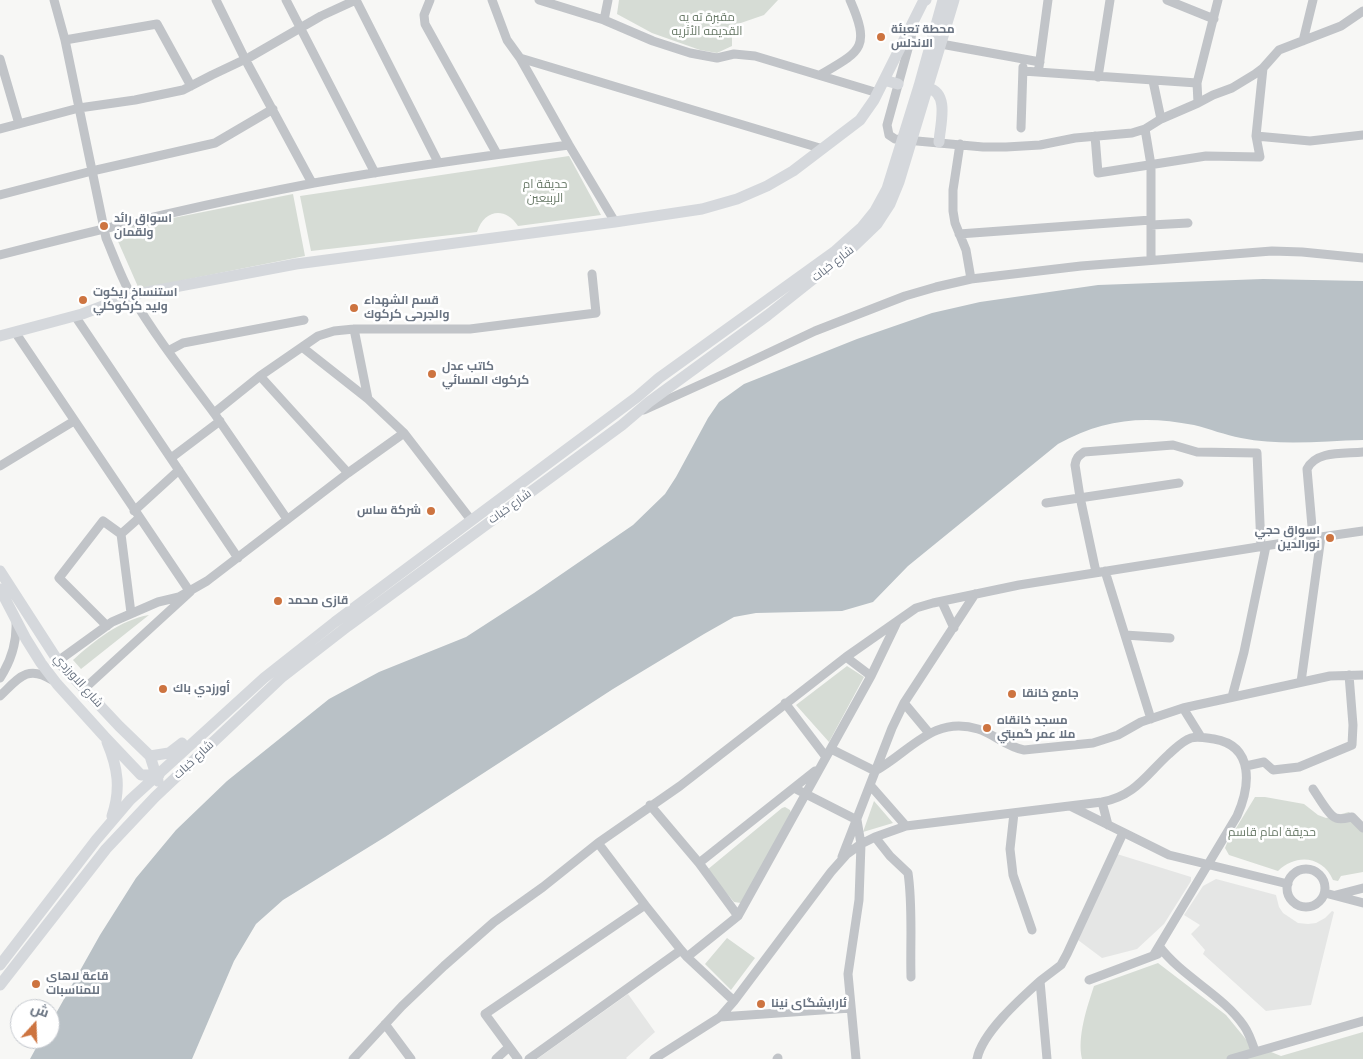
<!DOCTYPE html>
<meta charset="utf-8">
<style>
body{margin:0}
#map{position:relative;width:1363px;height:1059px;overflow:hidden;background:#f7f7f5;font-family:"Varela Round",Cairo,sans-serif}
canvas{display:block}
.north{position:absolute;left:10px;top:999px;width:50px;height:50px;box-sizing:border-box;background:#fff;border:1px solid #c3c7cd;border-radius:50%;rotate:20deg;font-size:14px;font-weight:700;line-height:20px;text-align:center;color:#6a7482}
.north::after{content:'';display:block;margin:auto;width:18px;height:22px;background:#cd7440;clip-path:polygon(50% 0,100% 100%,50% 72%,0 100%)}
</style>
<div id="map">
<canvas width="1363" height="1059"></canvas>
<div class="north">ش</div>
</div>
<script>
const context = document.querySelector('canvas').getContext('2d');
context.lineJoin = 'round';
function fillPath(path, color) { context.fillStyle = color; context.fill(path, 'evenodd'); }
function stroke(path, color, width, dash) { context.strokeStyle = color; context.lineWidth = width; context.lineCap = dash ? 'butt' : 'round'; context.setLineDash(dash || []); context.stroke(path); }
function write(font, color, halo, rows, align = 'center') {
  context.font = font + ' "Varela Round",Cairo,sans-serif'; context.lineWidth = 5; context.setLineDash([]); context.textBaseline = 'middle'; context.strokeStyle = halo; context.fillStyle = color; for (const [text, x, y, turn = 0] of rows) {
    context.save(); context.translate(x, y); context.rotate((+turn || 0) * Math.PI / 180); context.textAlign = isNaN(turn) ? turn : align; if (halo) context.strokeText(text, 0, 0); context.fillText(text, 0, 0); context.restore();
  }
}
const built = new Path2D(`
 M1117 854 1191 877V881L1164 924 1137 949 1102 958 1078 940Z
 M1216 879 1276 895 1279 907 1283 913 1298 923 1308 924 1316 923 1325 918 1332 911 1334 912 1311 1005 1266 1011 1203 954 1205 950 1191 934 1200 925 1184 915 1203 886Z
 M628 994 655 1032 626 1058 627 1059H537Z`);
const green = new Path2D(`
 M619 0H778L764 15 735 25 732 31V46L717 53 700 50 652 33 617 14Z
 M569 156 601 215 518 226C505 206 484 210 477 232L311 251 300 196Z
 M293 194 305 256 139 289 113 230Z
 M149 615 81 669 73 660C94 641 120 620 149 615Z
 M847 666 864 677 829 742 796 705Z
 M1255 797H1265L1304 804 1318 815 1326 818 1349 812 1363 824V872L1341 876 1338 881 1333 880C1323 856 1296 853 1278 871L1229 855 1225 848 1227 843Z
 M874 801 893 823 863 832Z
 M785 807 790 810 791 813 741 903 734 902 707 870 782 808Z
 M727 938 755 958 731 990 705 964Z
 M1158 963 1226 1015 1249 1043 1281 1056 1363 1032V1059H1082C1077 1037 1087 1007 1094 986Z`);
const water = new Path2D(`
 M1263 279 1363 281V440C1323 441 1281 446 1241 438 1225 435 1210 429 1194 425 1143 415 1103 419 1058 444L908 566 873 602 842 611 756 613 734 617 704 634 613 689 385 837 283 900 256 924 234 961 192 1059H30L41 1039H50V1024L100 935 136 878 176 830 227 781 329 699 379 672 466 637 534 593 633 525 665 494 676 477 708 418 719 402 744 384 857 339 932 313 980 302 1098 285Z`);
const minor = new Path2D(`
 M54 0 65 40 106 238C114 257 121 277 131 295 155 336 185 374 214 413L260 376 348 473 207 581 179 597 158 602 112 622 58 661
 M216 0 245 59 312 183
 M286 0 375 173
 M356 0 438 162
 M430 0 424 15 425 24 497 154
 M492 0 507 40 520 58 823 149
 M539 0 604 20 653 41 690 53 717 58 734 54 755 56 878 93
 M1167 0 1214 19
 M604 20 608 0
 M909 29 912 32 911 38 887 125 889 135 895 139 983 147H1006L1040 145 1075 138 1132 133 1145 129 1161 119 1198 103
 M65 40 157 24 191 86
 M1303 41 1313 0
 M941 44 1040 62
 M520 58 569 145 615 222
 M0 59 19 124
 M1039 67 1048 0
 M1023 71 1197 83 1198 103 1213 95 1232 88 1255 74 1263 68 1279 50 1341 26 1363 11
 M820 75C861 51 871 48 850 0
 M1098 77 1110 0
 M1153 81 1161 119
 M1197 83 1218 0
 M1021 128 1023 67
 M0 129 79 108 135 100 183 90 212 75 250 57 321 16 356 0
 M1145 129 1151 165V260
 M1095 136 1098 173 1206 156 1260 157 1256 136 1263 68
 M1256 136 1310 141 1363 135
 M960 144 953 190V211L955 223 966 250 971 279
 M0 195 92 171 215 143 273 109
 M1151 225 1188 223
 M959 234 1151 220
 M0 255C104 228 209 203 314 183 399 168 484 156 569 145
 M75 316 238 558
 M354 329 368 399
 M15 332 190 592 84 689
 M302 347 368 399 404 433 471 520
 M168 351 183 343 304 320
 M260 376 318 336 334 331 354 329H470L596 313 592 274
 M644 410 726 373 815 331 905 296 936 287 971 279 1081 266 1272 251 1302 252 1363 258
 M214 413 287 519
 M171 458 220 421
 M0 466 74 421
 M348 473 404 433
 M1046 503 1179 483
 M134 511 179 470
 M121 534 139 518
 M1313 538 1307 469C1316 450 1345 454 1363 452
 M1105 571 1151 719
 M1096 572 1080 497 1075 465C1076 458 1078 456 1084 452L1173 445 1197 452 1257 453 1261 547
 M942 602 954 628
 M107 626 59 578 103 521 121 534 131 613
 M1125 635 1170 638
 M846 657 871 676
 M0 678C11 661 17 643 16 622
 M1301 682 1321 537
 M0 696C18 679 27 664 52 680
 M1232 697 1244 652 1266 546
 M785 703 826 757
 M904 703 929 733
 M1183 708 1201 737
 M831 749 875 771C910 752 933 715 978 729 994 734 1007 747 1024 750L1093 743 1118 735 1141 722 1183 708 1330 676 1363 675
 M1246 766 1264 762 1273 770 1299 767 1352 745 1353 725 1349 675
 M870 785 906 826
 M1313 789C1318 796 1329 816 1336 818 1341 820 1347 818 1352 817L1363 828
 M650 805 699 863 738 916
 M1070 806 1169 855 1288 884
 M1014 813 1010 849 1013 875 1032 930
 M1108 825 1102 802C1135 796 1146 775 1169 754 1176 748 1182 741 1191 738 1198 736 1206 738 1214 739 1255 746 1250 787 1237 816L1153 956
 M875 837 890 856 908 873C913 906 910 943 911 977
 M842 857 892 728 904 703 975 594
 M699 863 815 771
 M1287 888a19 19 0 1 1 38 0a19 19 0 1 1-38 0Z
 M1325 893 1363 903
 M1336 895 1363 888
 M645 905 681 950
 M1159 946C1182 977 1223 995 1244 1026 1249 1033 1252 1042 1255 1051
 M687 957 734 1001
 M1089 980 1158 954
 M720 1017 851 1008
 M385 1024 411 1059
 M353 1059 402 1006 444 966 494 922 543 887 598 843 680 786 846 657 916 608 933 603 1019 585 1321 537 1363 531
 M496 1059 509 1047
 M518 1059 485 1014 645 905 598 843
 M529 1059 681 950 687 957 738 916 871 676 897 622
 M654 1059 720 1017 734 1001 831 872 847 854 861 844 857 820 794 788
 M777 1059 778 1058
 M856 1059 848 974 859 900 861 844 875 837 906 826 1102 802
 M977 1059C982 1033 1020 999 1040 981
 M1047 1059 1040 981 1061 965 1067 954 1123 833
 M1231 1059 1363 1021`);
const major = new Path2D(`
 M884 80 898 84
 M928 88C950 93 940 125 939 142
 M0 336 82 314 132 295 296 264 615 222 702 209 737 199 767 186 793 171 860 120 874 100 923 2 926 0
 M0 571 58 661 119 726 150 756 158 781
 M0 589 26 639 41 663 57 684 104 736 141 775H159
 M107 742C118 768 121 789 112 816
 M150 756 169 753 182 743
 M0 965 96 840 130 800 264 678 335 622 637 397 659 378 834 252 862 227 875 211 887 189 919 86 943 0
 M0 985 106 849 155 797 281 678 348 626 622 425 649 402 768 315 851 249 877 224 890 204 899 182 954 0`);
const markers = [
 [881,37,5,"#cd7440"],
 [104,226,5,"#cd7440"],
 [83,300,5,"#cd7440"],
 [354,308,5,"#cd7440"],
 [432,374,5,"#cd7440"],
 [431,511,5,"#cd7440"],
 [1330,538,5,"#cd7440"],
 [278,601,5,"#cd7440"],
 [163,689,5,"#cd7440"],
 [1012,694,5,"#cd7440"],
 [987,728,5,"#cd7440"],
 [36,984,5,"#cd7440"],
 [761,1004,5,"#cd7440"]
];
const parkNames = [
 ["مقبرة ته په",707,18],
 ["القديمه الأثريه",707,32],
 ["حديقة ام",545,185],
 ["الربيعين",545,199],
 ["حديقة امام قاسم",1272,833]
];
const poiNames = [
 ["محطة تعبئة",891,30],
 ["الاندلس",891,44],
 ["اسواق رائد",114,219],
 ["ولقمان",114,233],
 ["استنساخ ريكوت",93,293],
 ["وليد كركوكلي",93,307],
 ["قسم الشهداء",364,301],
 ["والجرحى كركوك",364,315],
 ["كاتب عدل",442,367],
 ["كركوك المسائي",442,381],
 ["شركة ساس",421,511,"right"],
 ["اسواق حجي",1320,531,"right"],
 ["نورالدين",1320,545,"right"],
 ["قازی محمد",288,601],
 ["أورزدي باك",173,689],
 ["جامع خانقا",1022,694],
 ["مسجد خانقاه",997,721],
 ["ملا عمر گمبتي",997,735],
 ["قاعة لاهاي",46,977],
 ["للمناسبات",46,991],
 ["ئارایشگای نینا",771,1004]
];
const streetNames = [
 ["شارع خبات",833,264,-38],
 ["شارع خبات",510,507,-36],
 ["شارع الاورزدي",78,681,48],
 ["شارع خبات",194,760,-43]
];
fillPath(built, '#e5e6e5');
fillPath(green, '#d6dcd5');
fillPath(water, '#b9c1c6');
stroke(minor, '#c1c4c8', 9);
stroke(major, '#d5d8dc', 11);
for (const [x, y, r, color] of markers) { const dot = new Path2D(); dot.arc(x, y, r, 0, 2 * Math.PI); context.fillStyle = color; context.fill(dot); stroke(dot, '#fff', 2); }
write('12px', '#697a68', '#fff', parkNames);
write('bold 12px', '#6a7482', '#fff', poiNames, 'left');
write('12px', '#6a7482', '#fff', streetNames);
</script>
